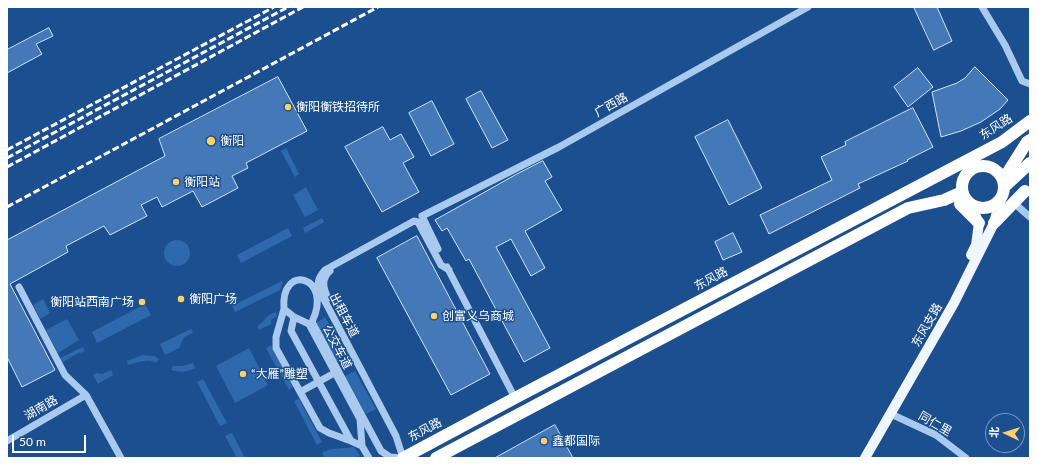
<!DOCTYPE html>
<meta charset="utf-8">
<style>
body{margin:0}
#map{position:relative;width:1037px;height:465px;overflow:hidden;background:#1b4f8f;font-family:Lato,"Noto Sans SC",sans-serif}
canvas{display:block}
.frame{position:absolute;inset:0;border:8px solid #fff;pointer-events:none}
.north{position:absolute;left:985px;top:413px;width:40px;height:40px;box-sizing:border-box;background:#1b4f8f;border:1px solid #7695bc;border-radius:50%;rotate:274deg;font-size:11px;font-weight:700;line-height:16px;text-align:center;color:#fff}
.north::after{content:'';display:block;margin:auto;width:14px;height:18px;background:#ffd166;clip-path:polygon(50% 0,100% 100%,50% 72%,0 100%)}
.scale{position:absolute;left:12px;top:435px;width:74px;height:18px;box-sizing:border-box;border:2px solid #fff;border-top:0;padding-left:5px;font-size:12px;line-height:14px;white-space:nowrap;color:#fff;-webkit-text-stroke:3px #1b4f8f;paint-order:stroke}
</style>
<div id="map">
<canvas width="1037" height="465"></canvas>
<div class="frame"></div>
<div class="north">北</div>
<div class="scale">50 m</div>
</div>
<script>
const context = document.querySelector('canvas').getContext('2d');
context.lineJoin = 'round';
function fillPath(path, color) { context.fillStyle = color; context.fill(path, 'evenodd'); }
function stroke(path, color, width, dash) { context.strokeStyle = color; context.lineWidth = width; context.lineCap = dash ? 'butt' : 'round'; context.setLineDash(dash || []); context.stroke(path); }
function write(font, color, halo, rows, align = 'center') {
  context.font = font + ' Lato,"Noto Sans SC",sans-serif'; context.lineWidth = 3; context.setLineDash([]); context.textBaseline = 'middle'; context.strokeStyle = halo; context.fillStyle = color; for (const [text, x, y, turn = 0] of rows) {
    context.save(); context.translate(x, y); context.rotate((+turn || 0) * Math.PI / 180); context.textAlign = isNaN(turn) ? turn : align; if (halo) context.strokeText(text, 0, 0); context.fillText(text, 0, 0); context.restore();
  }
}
const green = new Path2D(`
 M286 148 299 174 295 177 281 151Z
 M306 187 318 210 305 217 293 195Z
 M322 218 324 222 305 233 303 228Z
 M288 228 292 236 241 263 237 255Z
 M164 253a13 13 0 1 1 26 0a13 13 0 1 1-26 0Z
 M282 281 283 283 280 290 235 312 232 306Z
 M43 299 50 313 40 319 33 305Z
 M145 304 151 315 97 343 92 332Z
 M276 312 277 316 271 320V324L259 330 257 327 269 315Z
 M325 317 346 355 337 361 316 323Z
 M67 319 79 340 58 353 46 330Z
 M191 329 193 333 184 337 179 348 165 355 160 344Z
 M271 345 293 387 289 390 266 348Z
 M83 347 85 351 81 353 80 352 63 362 60 358Z
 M249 348 268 385 235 403 216 366Z
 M142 355 154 356 159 359 156 363C148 358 137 363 128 365L127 361Z
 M193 363 195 368C186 373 180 372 171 370L173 366H182Z
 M111 370 113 375 98 384 93 375 97 373 102 374Z
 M355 371 376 409 366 414 345 376Z
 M203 379 227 423 220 426 197 382Z
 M299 399 322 442 317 445 294 401Z
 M232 433 245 458H237L225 436Z
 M354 447 360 456 356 458H325L322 453C331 447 343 449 354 447Z`);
const building = new Path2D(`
 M914 7H937L952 41 934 50Z
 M49 28 53 36 36 44 42 54 7 73V50Z
 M975 67 1008 100 1000 109 981 122 961 131 941 137 932 92 957 83 965 78Z
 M918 68 933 87 908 107 894 87Z
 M278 77 307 131 246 163 248 168 232 176 238 188 202 207 193 191 162 207 157 197 141 205 147 216 110 235 104 226 66 246 68 252 10 284 55 370 22 387 7 357V240L165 156 159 139Z
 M481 91 508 140 492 148 466 99Z
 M432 101 454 144 431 156 409 113Z
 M913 108 933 147 907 160 908 161 858 184 860 188 769 234 760 215 832 180 821 157 846 145 845 142Z
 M728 120 762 188 729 205 695 137Z
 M383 127 390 140 401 134 414 157 403 163 419 192 382 212 345 147Z
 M543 161 552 177 545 181 562 210 525 231 545 268 531 276 511 239 496 247 550 348 524 362 469 259 466 261 447 228 442 231 435 220 515 175Z
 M733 233 742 252 723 260 715 242Z
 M417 236 490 374 451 395 377 258Z
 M555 425 573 458H495Z`);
const minor = new Path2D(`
 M982 7 1005 45 1022 81 1030 84
 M1014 203 1030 217
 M438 249 422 216 559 147 808 7
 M447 267 515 398
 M19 287 65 375 86 395 121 458
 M328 298C323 288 321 279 330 271
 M284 309 276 337V348L320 428 329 433 351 441
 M294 317 291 331 351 441 362 446
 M300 392 338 371
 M891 414 936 435 966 458
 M7 441 86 395
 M369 458 362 446 360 419 309 324 294 317 284 309C280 262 334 276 312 322L381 451 390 457 403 458 396 436 319 290C317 281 319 277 325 270L414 221 418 222 441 265 449 270`);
const major = new Path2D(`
 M970 204 979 223 976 245 971 255
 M865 458 954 303 994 223 1000 200`);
const highway = new Path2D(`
 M962 187a21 21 0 1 1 42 0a21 21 0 1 1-42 0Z
 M1003 180 1027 142 1030 140
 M1004 187 1030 163
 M960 204 979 223
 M994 223 1025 191
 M403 458 515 398 1002 142 1030 121
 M436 458 908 208 944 200 962 192`);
const rail = new Path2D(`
 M7 150 274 7
 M7 158 288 7
 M7 167 303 7
 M7 207 378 7`);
const markers = [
 [288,107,4,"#ffd166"],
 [211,141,5,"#ffd166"],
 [176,182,4,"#ffd166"],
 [181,299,4,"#ffd166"],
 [142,302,4,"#ffd166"],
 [434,316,4,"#ffd166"],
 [243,374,4,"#ffd166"],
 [544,441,4,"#ffd166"]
];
const streetNames = [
 ["广西路",611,105,-29],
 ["东风路",996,127,-33],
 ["东风路",711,279,-28],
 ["出租车道",344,315,62],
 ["东风支路",927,325,-60],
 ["公交车道",337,347,62],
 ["湖南路",41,408,-30],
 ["同仁里",935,424,30],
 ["东风路",425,430,-28]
];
const poiNames = [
 ["衡阳衡铁招待所",296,107],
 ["衡阳",220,141],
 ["衡阳站",184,182],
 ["衡阳广场",189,299],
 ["衡阳站西南广场",134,302,"right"],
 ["创富义乌商城",442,316],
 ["“大雁”雕塑",251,374],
 ["鑫都国际",552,441]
];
fillPath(green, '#2e69ad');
fillPath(building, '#4478b7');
stroke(building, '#cfe3fa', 1);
stroke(minor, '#a9c9ee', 7);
stroke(major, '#f0f6ff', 10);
stroke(highway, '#fff', 12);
stroke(rail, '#fff', 3, [7, 3]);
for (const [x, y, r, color] of markers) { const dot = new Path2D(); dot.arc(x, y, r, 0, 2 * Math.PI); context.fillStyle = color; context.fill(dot); stroke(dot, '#1b4f8f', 1.5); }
write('12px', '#fff', '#1b4f8f', streetNames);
write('12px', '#fff', '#1b4f8f', poiNames, 'left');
</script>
